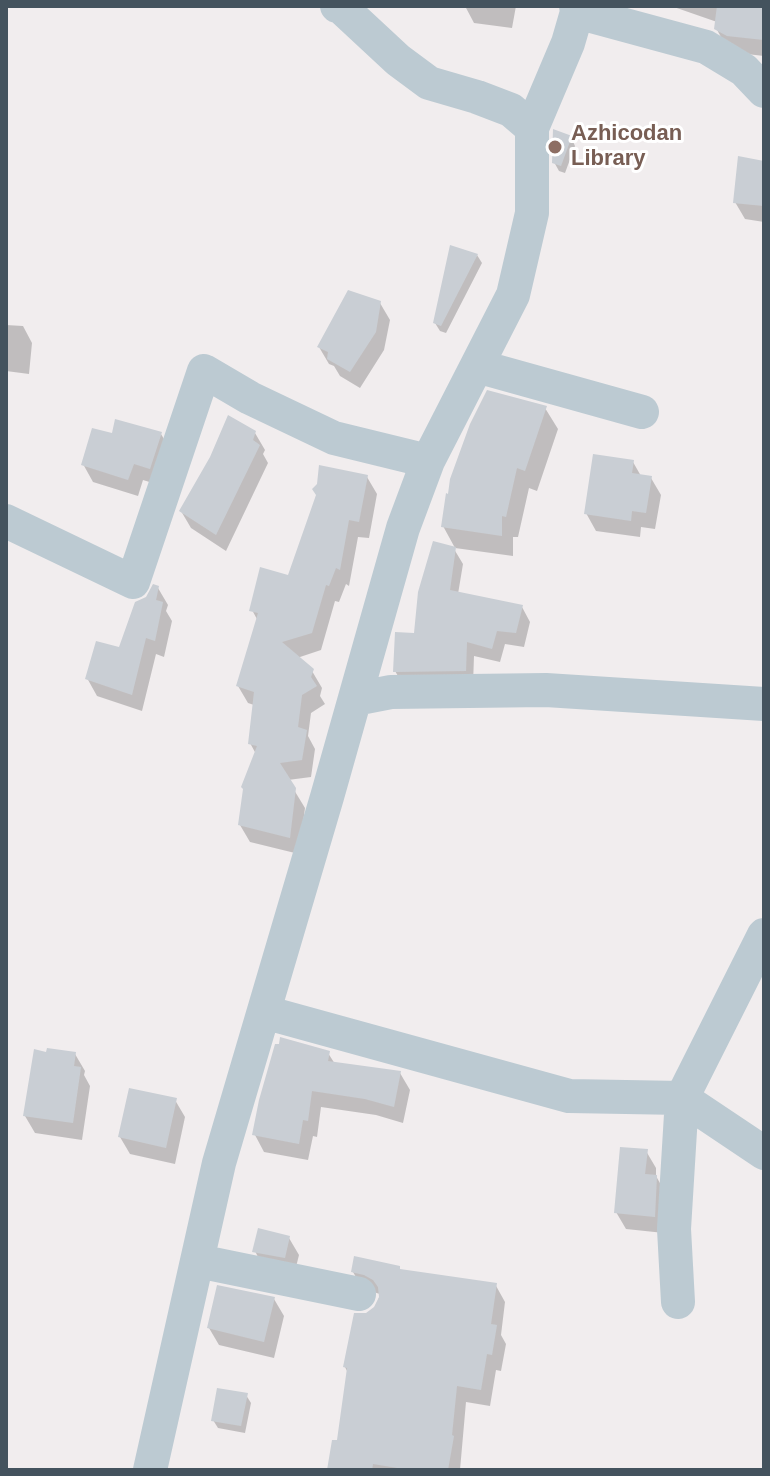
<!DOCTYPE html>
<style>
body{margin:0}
#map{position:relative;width:770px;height:1476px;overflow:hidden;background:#f1edee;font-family:Arial,sans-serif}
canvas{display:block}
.frame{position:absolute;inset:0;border:8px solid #44535e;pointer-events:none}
</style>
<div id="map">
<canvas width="770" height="1476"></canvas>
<div class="frame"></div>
</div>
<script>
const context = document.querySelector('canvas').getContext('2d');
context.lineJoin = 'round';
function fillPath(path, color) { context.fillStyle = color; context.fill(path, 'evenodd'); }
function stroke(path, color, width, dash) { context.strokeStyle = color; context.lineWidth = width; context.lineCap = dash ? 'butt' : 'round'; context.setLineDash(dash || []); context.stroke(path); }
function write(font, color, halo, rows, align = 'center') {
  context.font = font + ' Arial,sans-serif'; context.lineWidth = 6; context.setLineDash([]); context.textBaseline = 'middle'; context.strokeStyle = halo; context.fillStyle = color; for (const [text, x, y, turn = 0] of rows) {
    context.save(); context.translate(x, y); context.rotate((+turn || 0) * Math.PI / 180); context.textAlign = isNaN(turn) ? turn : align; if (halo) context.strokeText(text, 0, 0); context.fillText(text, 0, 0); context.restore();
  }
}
const shadow = new Path2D(`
 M465 6H516L512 28 474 23Z
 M671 6H764V56L738 53 726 46 716 28 717 22Z
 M571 137 575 146 565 173 559 171 554 162Z
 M764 163V222L745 219 735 202Z
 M477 255 482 263 446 333 440 331 435 323Z
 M380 303 390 320 384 350 360 388 340 376 334 366 329 364 319 347Z
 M6 325 23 326 32 343 29 374 6 371Z
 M545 408 558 429 537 491 529 488 518 537H513V556L455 548 443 526 450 496Z
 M255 433 265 450 263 454 268 463 226 551 191 528 181 511Z
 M161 434 171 451 159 485 143 480 138 496 93 482 83 464 114 436Z
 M633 462 641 476 651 478 661 495 655 529 641 527 640 537 596 531 586 513Z
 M367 477 377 494 369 538 358 537 349 586 346 584 339 602 335 601 321 650 297 658 312 671 322 688 320 696 325 704 311 713 308 736 315 749 311 777 288 780 305 808 299 854 250 842 240 825 256 754 250 743 254 705 248 703 238 686 258 621 252 610 289 578Z
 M454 549 463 564 458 594 522 607 530 622 524 647 505 644 500 662 474 656 473 685 404 686 395 671 416 635Z
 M158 588 168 605 166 611 172 621 164 657 156 654 142 711 97 696 87 678 120 649 148 598Z
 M328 1053 335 1064 400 1073 410 1090 403 1123 376 1115 321 1107 317 1137 313 1136 308 1160 264 1152 255 1135Z
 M48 1054H75L85 1071 84 1075 90 1086 82 1140 35 1133 25 1116Z
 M175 1100 185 1117 175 1164 130 1154 120 1137Z
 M646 1151 656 1168V1176L666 1194 664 1233 626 1229 616 1212Z
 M289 1238 299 1255 294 1275 264 1269 255 1251Z
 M401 1271 495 1284 505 1302 501 1335 506 1344 501 1371 496 1370 490 1406 466 1402 460 1470H329L339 1443 348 1373 345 1367 367 1315 376 1308 380 1294 363 1289 353 1272Z
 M274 1299 284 1316 274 1358 219 1345 209 1328Z
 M246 1395 251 1403 245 1433 218 1428 213 1420Z`);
const building = new Path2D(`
 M717 6H762L764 40 727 36 714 29Z
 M553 129 572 136 561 166 552 163Z
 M738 156 764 161V206L733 203Z
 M450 245 478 254 441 326 433 323Z
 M348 290 381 301 376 332 350 372 327 359 328 352 317 347Z
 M487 390 547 406 525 471 517 468 506 517 502 516V536L441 527 446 493 448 494 450 479 470 424Z
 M228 415 256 431 253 440 260 445 216 535 179 511 210 457Z
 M115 419 162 432 150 469 134 464 128 480 81 465 92 428 112 433Z
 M593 454 634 460 632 473 652 476 646 513 632 511 631 521 584 514Z
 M319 465 368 475 359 522 349 520 340 570 336 568 329 586 326 585 312 633 282 642 314 669 311 677 317 686 302 695 298 727 307 730 302 760 280 763 296 788 290 838 238 825 243 789 241 787 257 746 248 744 254 692 236 686 258 613 249 611 260 567 288 575 316 495 312 489 317 484Z
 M433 541 456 547 450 590 523 605 516 633 497 631 492 649 467 642 466 671 393 672 395 632 414 633 418 592Z
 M153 584 159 586 156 600 163 602 155 641 146 638 132 695 85 679 96 641 119 647 135 602 146 597Z
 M280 1037 330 1051 328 1061 401 1071 394 1107 365 1099 312 1091 308 1121 303 1120 299 1144 252 1135 259 1100 275 1044H279Z
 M47 1048 76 1052 74 1066 81 1067 73 1123 23 1116 34 1049 46 1052Z
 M129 1088 177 1098 166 1148 118 1137Z
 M620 1147 648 1149 645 1174 657 1175 655 1217 614 1213Z
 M258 1228 290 1236 285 1258 252 1252Z
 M354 1256 400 1266V1269L497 1283 491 1324 497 1325 492 1355 487 1354 481 1390 457 1386 452 1435 454 1436 448 1470H410L373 1464 372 1470H327L332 1440H337L347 1368 343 1367 354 1313H366L374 1307 379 1297 378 1287 373 1280 364 1275 351 1272Z
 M217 1285 275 1297 264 1342 207 1328Z
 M217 1388 248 1393 241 1426 211 1421Z`);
const minor = new Path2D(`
 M337 6 341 7 398 60 429 83 477 97 511 110 532 128
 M577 12 706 47 744 70 764 91
 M477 366 642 412
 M6 521 133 582 204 371 250 398 334 438 428 461
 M355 699 391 692 546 690 764 704
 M264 1012 569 1096 682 1098 764 1153
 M198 1261 359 1294
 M678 1302 674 1229 682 1098 764 935
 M150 1470 219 1163 327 797 403 528 428 461 513 295 532 213V128L568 43 577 12 576 6`);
const markers = [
 [555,147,8,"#8d6e63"]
];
const educationNames = [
 ["Azhicodan",571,134],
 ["Library",571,159]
];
fillPath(shadow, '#0003');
fillPath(building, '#c9ced4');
stroke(minor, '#bccad2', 34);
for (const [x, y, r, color] of markers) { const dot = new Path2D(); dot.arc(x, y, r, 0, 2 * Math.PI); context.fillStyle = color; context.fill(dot); stroke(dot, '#fff', 3); }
write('bold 22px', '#785e54', '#fff', educationNames, 'left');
</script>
